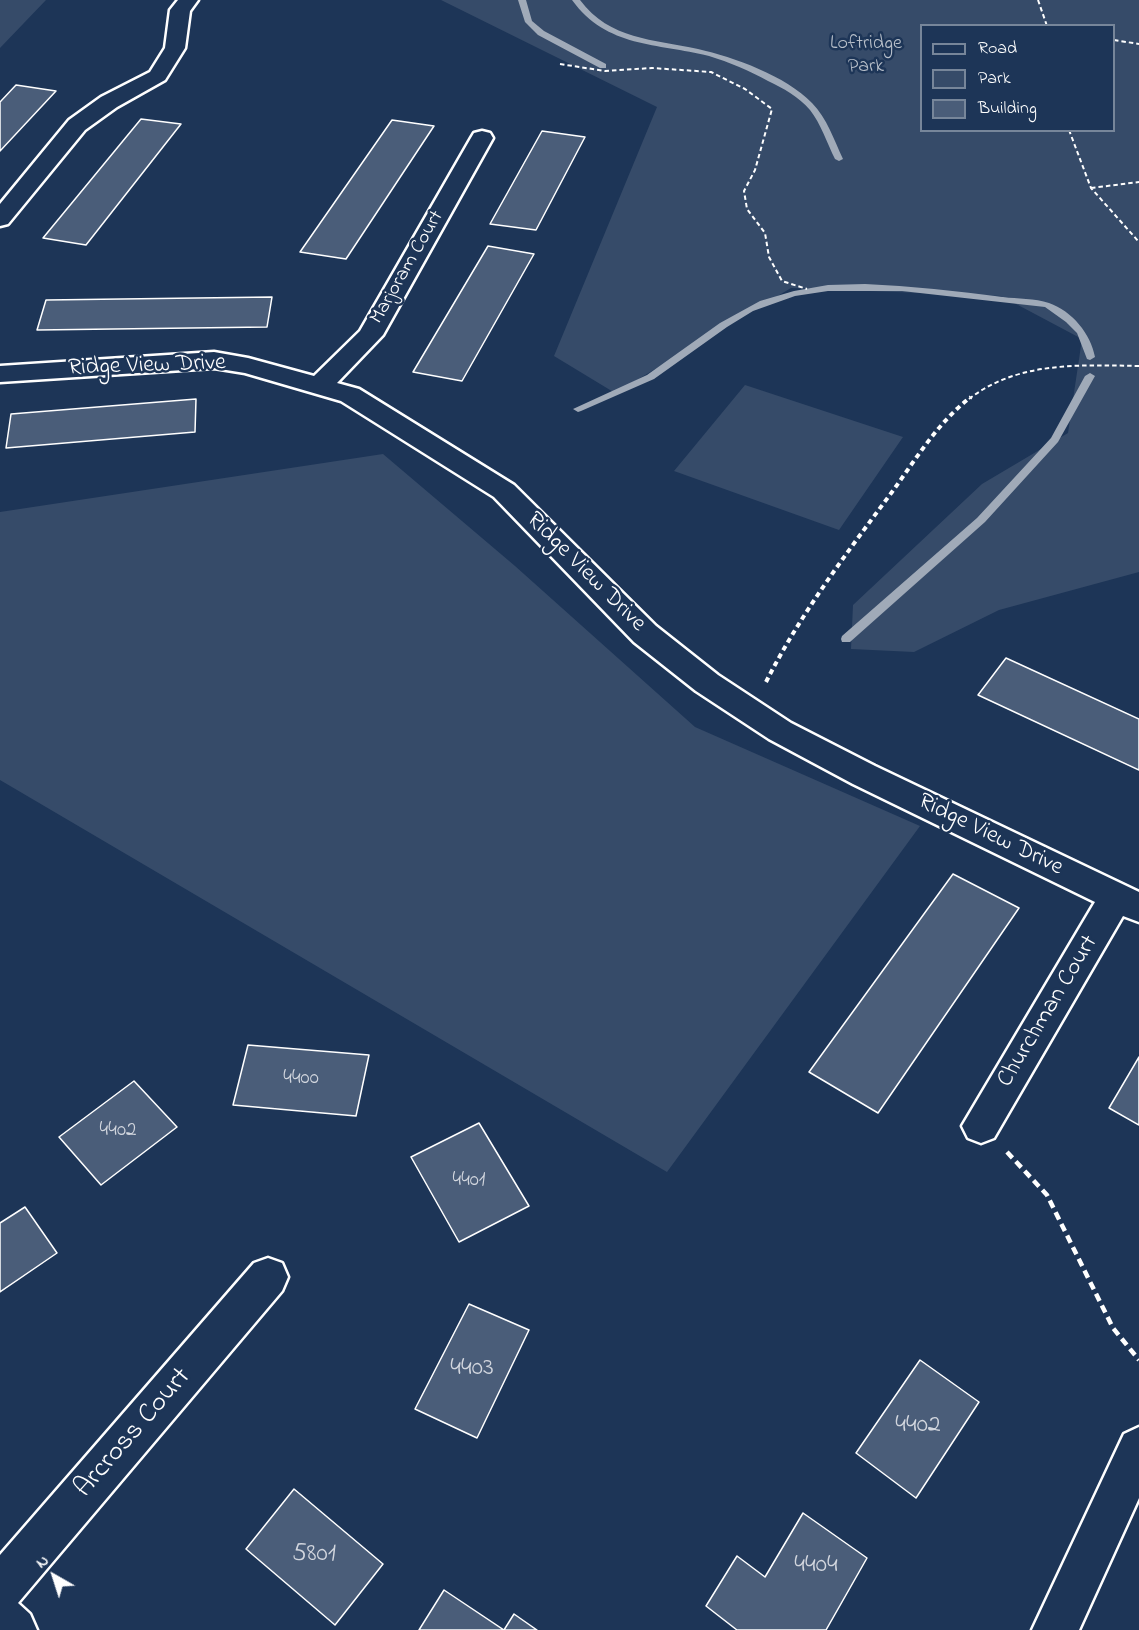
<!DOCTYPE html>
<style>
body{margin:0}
#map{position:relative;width:1139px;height:1630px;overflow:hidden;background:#1d3557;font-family:"Indie Flower",sans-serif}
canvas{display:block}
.legend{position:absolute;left:920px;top:24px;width:195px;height:108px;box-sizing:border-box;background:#1d3557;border:2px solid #77869a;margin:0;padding:8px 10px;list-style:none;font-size:18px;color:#fff}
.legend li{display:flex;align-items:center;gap:12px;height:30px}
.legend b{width:30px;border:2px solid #77869a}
.north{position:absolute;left:24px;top:1546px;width:60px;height:60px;-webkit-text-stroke:4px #1d3557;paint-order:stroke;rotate:321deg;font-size:16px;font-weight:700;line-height:24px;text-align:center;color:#fff}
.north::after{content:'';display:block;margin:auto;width:21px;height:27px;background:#fff;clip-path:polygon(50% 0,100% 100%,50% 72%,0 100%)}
</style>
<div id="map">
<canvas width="1139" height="1630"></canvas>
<ul class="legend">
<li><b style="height:8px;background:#1d3557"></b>Road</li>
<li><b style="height:16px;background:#364b69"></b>Park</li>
<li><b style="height:16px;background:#4a5d79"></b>Building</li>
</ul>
<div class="north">N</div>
</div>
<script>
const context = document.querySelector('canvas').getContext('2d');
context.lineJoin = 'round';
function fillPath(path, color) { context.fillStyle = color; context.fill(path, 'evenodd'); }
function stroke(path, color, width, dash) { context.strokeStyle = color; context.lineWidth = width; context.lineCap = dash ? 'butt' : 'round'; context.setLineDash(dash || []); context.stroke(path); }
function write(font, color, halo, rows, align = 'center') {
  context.font = font + ' "Indie Flower",sans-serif'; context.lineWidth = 5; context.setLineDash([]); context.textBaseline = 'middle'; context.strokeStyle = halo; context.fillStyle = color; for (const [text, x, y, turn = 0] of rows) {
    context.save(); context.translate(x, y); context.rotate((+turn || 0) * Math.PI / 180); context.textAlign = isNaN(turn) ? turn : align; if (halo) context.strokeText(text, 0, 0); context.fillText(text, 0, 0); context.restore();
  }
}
const green = new Path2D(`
 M0 0H46L0 48Z
 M441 0H1139V572L999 610 914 652 851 649 853 605 982 484 1068 433 1082 339 1001 296 791 288 615 393 554 356 657 107ZM922 26H1114V130H922Z
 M745 385 903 437 839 530 674 471Z
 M383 454 515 566 695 727 920 826 667 1172 0 780V512Z`);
const stream = new Path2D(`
 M518 0H526L532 21 544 31 606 64V68H600L538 35 525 22Z
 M572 0H580C610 40 653 39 698 49 734 57 786 76 812 103 827 118 834 140 843 159L839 161 835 159C827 143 821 124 810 110 799 97 783 88 768 81 750 71 729 62 709 56 657 43 607 48 572 0Z
 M865 284C911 286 957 291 1003 297 1017 299 1035 298 1049 303 1072 311 1091 334 1095 357L1090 360 1087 359 1077 333 1066 322 1045 307 902 291H828L795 296 753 311 727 327 654 379 581 411 578 412 573 409 647 375 720 323 760 301 794 291 828 285Z
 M1090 373 1095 376 1058 442 985 522 850 642H842L841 639 842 636 977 518 1051 438 1085 376Z`);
const building = new Path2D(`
 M16 85 56 91 0 151V102Z
 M141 119 181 124 86 245 43 238Z
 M392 120 434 126 346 259 300 252Z
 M542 131 585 137 536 230 490 224Z
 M488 246 534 254 462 381 413 372Z
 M272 297 267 327 37 330 46 300Z
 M196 399 195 432 6 448 11 414Z
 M1006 658 1139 719V770L978 695Z
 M953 874 1019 908 878 1113 809 1072Z
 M248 1045 369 1055 356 1116 233 1105Z
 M1139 1057V1125L1109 1108Z
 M134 1081 177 1127 101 1185 59 1137Z
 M479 1123 529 1206 459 1242 411 1157Z
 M25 1207 57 1253 0 1292V1223Z
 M469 1304 529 1330 477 1438 415 1409Z
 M920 1360 979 1402 916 1498 856 1453Z
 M294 1489 383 1564 335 1625 246 1549Z
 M803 1513 867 1558 826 1630H737L706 1606 737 1556 765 1577Z
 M444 1590 504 1630 514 1614 537 1630H419Z`);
const pathFar2 = new Path2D(`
 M1038 0 1047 26
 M1114 40 1139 44
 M560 64 605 71 652 68 711 72 745 89 772 109 755 170 744 191 747 209 765 233 769 257 782 281 807 289
 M1069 130 1091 188 1139 242
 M1091 188 1139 182
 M969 399C1018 361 1080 365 1139 366`);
const pathFar1 = new Path2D(`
 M766 682C801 613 846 554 892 492 916 459 938 422 971 397`);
const path = new Path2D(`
 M1007 1152 1047 1195 1113 1328 1139 1360`);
const minor = new Path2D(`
 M178 0H198L190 11 185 48 165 80 117 107 85 130 8 224 0 226V204L69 120 101 97 150 72 165 48 170 10Z
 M482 131 490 133 493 138 383 335 337 383 359 389 514 485 656 626 718 675 791 723 875 766 1139 892V922L1123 916 994 1138 981 1143 968 1138 962 1126 1095 902 853 784 769 739 696 691 634 642 494 497 341 401 245 373 214 368 0 382V366L214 352 248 358 314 376 360 331 471 138 474 133Z
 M268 1258 282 1263 288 1277 282 1291 18 1603 30 1614 37 1630H0V1555L254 1263Z
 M1139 1427V1498L1079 1630H1032L1124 1434Z`);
const farParknames = [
 ["Loftridge",866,45],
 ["Park",866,68]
];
const farStreetnames = [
 ["Marjoram Court",408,268,-60]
];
const numberNames = [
 ["4400",301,1080],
 ["4402",118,1132],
 ["4401",469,1182]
];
const streetNames = [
 ["Ridge View Drive",147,367,-2],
 ["Ridge View Drive",585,573,45],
 ["Ridge View Drive",990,836,26],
 ["Churchman Court",1049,1012,-59]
];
const nearNumbernames = [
 ["4403",472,1370],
 ["4402",918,1427],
 ["5801",314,1556],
 ["4404",816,1567]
];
const nearStreetnames = [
 ["Arcross Court",134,1434,-49]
];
fillPath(green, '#364b69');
fillPath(stream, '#a0aab8');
fillPath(building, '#4a5d79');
stroke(building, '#fff', 1.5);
stroke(minor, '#fff', 5);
stroke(pathFar2, '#fff', 2, [4.5, 3]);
stroke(pathFar1, '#fff', 4, [5, 4]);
stroke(path, '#fff', 4.5, [8, 5]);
fillPath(minor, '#1d3557');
write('20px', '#b9c0ca', '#1d3557', farParknames);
write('20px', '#fff', '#1d3557', farStreetnames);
write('21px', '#d2d6de', null, numberNames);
write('24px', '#fff', '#1d3557', streetNames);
write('26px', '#d2d6de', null, nearNumbernames);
write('28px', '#fff', '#1d3557', nearStreetnames);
</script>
